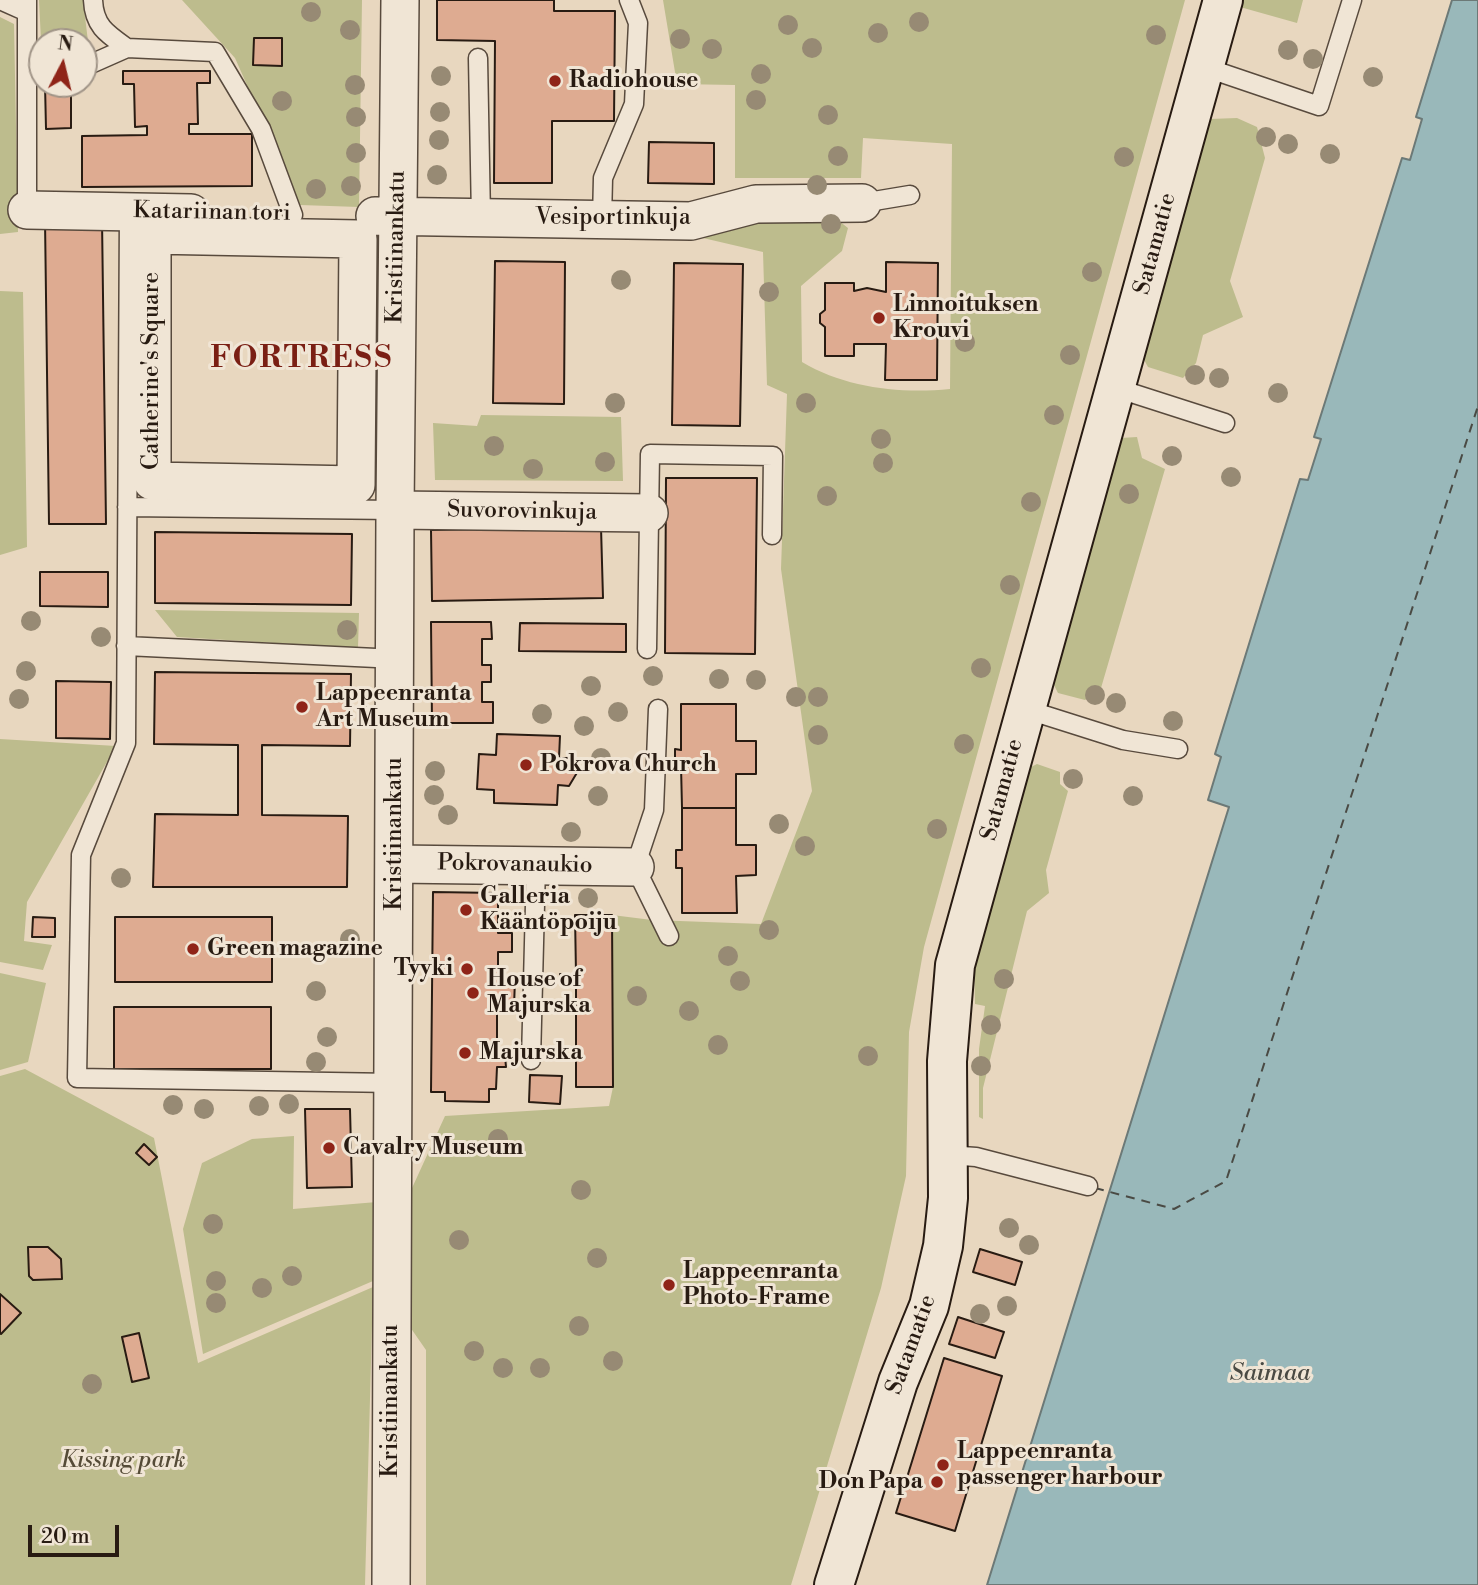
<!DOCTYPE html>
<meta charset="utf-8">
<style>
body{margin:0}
#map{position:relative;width:1478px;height:1585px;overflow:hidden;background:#e8d7bf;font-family:"Libre Bodoni",serif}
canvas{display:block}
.north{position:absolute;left:28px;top:28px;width:70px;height:70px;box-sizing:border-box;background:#f0e5d5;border:2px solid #a09487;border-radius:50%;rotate:7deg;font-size:19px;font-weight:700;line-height:28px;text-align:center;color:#281b12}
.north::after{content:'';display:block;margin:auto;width:24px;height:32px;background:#8f2418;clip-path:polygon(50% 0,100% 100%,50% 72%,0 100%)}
.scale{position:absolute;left:28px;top:1525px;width:91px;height:32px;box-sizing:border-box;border:4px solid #281b12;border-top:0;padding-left:9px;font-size:21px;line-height:24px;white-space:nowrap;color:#281b12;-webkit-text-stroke:5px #f0e5d5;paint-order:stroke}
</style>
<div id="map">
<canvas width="1478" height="1585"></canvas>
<div class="north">N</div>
<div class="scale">20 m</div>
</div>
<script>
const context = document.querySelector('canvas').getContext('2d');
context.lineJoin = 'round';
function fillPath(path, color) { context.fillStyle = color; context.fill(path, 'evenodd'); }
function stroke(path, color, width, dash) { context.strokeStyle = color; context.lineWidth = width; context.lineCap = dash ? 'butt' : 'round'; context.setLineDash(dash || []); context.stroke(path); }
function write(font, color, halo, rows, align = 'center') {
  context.font = font + ' "Libre Bodoni",serif'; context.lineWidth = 6; context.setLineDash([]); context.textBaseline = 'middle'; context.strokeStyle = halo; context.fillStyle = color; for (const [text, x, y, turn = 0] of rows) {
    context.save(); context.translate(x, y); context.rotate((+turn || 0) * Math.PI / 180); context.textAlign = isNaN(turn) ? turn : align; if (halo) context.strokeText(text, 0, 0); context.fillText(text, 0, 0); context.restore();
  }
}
const green = new Path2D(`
 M39 0H83L90 58H84V42H42V61Z
 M182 0H362L359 207 300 205 235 58Z
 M663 0H1185L924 947 909 1032 906 1176 881 1288 791 1585H426V1350L401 1314 407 1199 445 1116 609 1106 613 1087 612 915 652 920 761 924 812 791 781 569 787 394 767 385 763 252 703 238 708 226 830 214 848 228 842 251 801 286 802 362C846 388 900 394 950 389L952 144 863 138 861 178H735V85L677 84Z
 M1242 0H1303L1297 23 1240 7Z
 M0 17 14 24 18 232 0 234Z
 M1237 118 1257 127 1265 158 1230 281 1243 317 1203 335 1196 363 1183 378 1148 367 1142 356 1210 119Z
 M0 291 23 292 27 547 0 555Z
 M481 415 621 417 623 481 435 480 433 423 477 426Z
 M1137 437 1142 458 1165 469 1101 688 1085 700 1058 693 1052 681 1121 438Z
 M155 610 359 613 358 648 177 637Z
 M0 739 116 746 27 902 24 941 52 945 43 970 0 962Z
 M1037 764 1060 772V784L1068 791 1046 870 1049 893 1027 911 983 1088V1119L979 1117V1049L985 1006 975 1004 974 960 1027 769Z
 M0 973 46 983 28 1062 0 1070Z
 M25 1069 154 1138 198 1363 373 1287 365 1585H0V1076Z
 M294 1136 293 1209 377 1202 373 1281 203 1354 183 1229 202 1163 252 1139Z`);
const water = new Path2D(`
 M1452 0H1478V1585H987L1229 807 1208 800 1221 757 1215 754 1300 479 1308 480 1321 439 1314 437 1402 158 1410 160 1422 119 1416 117Z`);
const ferry = new Path2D(`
 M1095 1188 1174 1209 1226 1181 1478 406`);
const building = new Path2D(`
 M437 0H554V11H615L614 121H552V183H494L495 41 437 40Z
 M254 38H282V66L253 65Z
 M123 71H210V83H197L198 124H189V134H252V186L82 187V136L147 135V126L135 127 134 84H123Z
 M45 84H71V128L46 129Z
 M649 142 714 143V184L648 183Z
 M102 219 106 524H49L45 220Z
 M495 261 565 262 564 404 493 403Z
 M886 262 938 263 937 380H885L886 344H854V356H825V327L820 323V314L825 310V283H854V291L867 288 886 292Z
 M674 263 743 264 740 426 672 425Z
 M666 478H757L755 654 665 653Z
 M601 527 603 598 432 601 431 530Z
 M155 532 352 534 351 605 155 603Z
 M40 572H108V607L40 606Z
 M431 622H491L492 639H482V665H491V682H482V702H493V723H432Z
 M520 623 626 624V652L519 651Z
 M155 672 351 674 350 746 262 745V815L348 816 347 887H153L155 814 238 815V745L154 744Z
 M56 681 111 682 110 739 56 738Z
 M681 704H736V741H756V774H736V808H682L681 766H675V749L681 750Z
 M497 734 560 736 559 758H570L578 771 569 786 558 785 557 805 494 803V790L477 789 479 754 496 755Z
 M682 808H736V845H756V875L736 876 737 913H682V868H676V850H682Z
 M433 892 498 893V933H512V952H498V979H515L514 1007H497V1056H505L506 1067H497L496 1089H489V1102L445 1101V1092H431Z
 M575 915H612L613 1087H576V982L560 983V974H576Z
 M33 917 55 918V937H32Z
 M115 917H272V982H115Z
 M114 1007H271V1069H114Z
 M530 1075 562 1076 560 1104 529 1102Z
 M305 1109H350L352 1187 307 1188Z
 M144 1144 157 1157 149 1165 136 1153Z
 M28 1247H48L61 1259 62 1279 33 1280 29 1276Z
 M980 1249 1022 1262 1015 1285 973 1272Z
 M0 1294 21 1313 1 1334 0 1333Z
 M958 1317 1004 1332 995 1358 949 1344Z
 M139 1333 149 1378 132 1382 122 1337Z
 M944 1358 1002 1376 955 1531 896 1513Z`);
const lane = new Path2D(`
 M0 0 27 12
 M27 0V210
 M93 0C94 26 107 34 127 48
 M478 58 481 218
 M84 67 127 48 215 52 261 129 293 215
 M1204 67 1319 106 1352 0
 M862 203 910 195
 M129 212 126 743 81 855 77 1078 394 1083
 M602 220 603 178 634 104 638 23 629 0
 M1116 388 1225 423
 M127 507 395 510
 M126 646 397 659
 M647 649 650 454 773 456 772 535
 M658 709 654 810 635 867 669 936
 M1025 709 1123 740 1178 749
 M531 1060 536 865
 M948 1155 976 1157 1088 1186`);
const street = new Path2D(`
 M27 210 191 213
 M375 216 691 221 756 204 862 203
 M152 235 358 239 356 485 152 481Z
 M395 510 649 513
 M395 864 635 867
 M391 1585 395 510 400 0`);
const secondary = new Path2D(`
 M834 1585 898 1382 929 1306 943 1246 948 1198 947 1061 955 965 1223 0`);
const trees = [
 [311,12],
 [919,22],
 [788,25],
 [350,30],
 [878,33],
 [1156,35],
 [680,39],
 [812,48],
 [712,49],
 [1288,50],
 [1313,59],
 [761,74],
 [441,76],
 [1373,77],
 [355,85],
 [756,100],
 [282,101],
 [440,112],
 [828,115],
 [356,117],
 [1266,137],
 [439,140],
 [1288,144],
 [356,153],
 [1330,154],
 [838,156],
 [1124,157],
 [437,175],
 [817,185],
 [351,186],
 [316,189],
 [831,224],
 [1092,272],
 [621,280],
 [769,292],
 [965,342],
 [1070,355],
 [1195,375],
 [1219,378],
 [1278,393],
 [615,403],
 [806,403],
 [1054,415],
 [881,439],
 [494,446],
 [1172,456],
 [605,462],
 [883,463],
 [533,469],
 [1231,477],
 [1129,494],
 [827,496],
 [1031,502],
 [1010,585],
 [31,621],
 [347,630],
 [101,637],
 [981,668],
 [26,671],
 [653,676],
 [719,679],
 [756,680],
 [591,686],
 [1095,695],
 [796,697],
 [818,697],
 [19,699],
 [1116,703],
 [618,712],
 [542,714],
 [1173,721],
 [584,726],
 [818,735],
 [964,744],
 [601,758],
 [435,771],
 [1073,779],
 [434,795],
 [598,796],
 [1133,796],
 [448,815],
 [779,824],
 [937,829],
 [571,832],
 [805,846],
 [121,878],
 [588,898],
 [769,930],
 [350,939],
 [728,956],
 [1004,979],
 [740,981],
 [316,991],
 [637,996],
 [689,1011],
 [991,1025],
 [327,1037],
 [718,1045],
 [868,1056],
 [316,1062],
 [981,1066],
 [289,1104],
 [173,1105],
 [259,1106],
 [204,1109],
 [498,1139],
 [581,1190],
 [213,1224],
 [1009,1228],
 [459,1240],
 [1029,1245],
 [597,1258],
 [292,1276],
 [216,1281],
 [262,1288],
 [216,1303],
 [1007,1306],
 [980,1314],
 [579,1326],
 [474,1351],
 [613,1361],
 [503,1368],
 [540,1368],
 [92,1384]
];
const markers = [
 [555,81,7,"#8f2418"],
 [879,318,7,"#8f2418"],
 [302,707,7,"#8f2418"],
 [526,765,7,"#8f2418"],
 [466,910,7,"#8f2418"],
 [193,949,7,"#8f2418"],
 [467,969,7,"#8f2418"],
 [473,993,7,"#8f2418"],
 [465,1053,7,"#8f2418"],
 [329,1148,7,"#8f2418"],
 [669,1285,7,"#8f2418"],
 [943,1465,7,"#8f2418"],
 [937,1482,7,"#8f2418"]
];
const poiNames = [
 ["Radiohouse",569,81],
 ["Linnoituksen",893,305],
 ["Krouvi",893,331],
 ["Lappeenranta",316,694],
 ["Art Museum",316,720],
 ["Pokrova Church",540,765],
 ["Galleria",480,897],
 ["Kääntöpoiju",480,923],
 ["Green magazine",207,949],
 ["Tyyki",453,969,"right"],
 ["House of",487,980],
 ["Majurska",487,1006],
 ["Majurska",479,1053],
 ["Cavalry Museum",343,1148],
 ["Lappeenranta",683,1272],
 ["Photo-Frame",683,1298],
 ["Lappeenranta",957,1452],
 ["passenger harbour",957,1478],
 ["Don Papa",923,1482,"right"]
];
const streetNames = [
 ["Katariinan tori",212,213,1],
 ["Vesiportinkuja",613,218],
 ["Satamatie",1156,244,-75],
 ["Kristiinankatu",397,247,-89],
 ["Catherine's Square",152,371,-90],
 ["Suvorovinkuja",522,512,1],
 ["Satamatie",1003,790,-75],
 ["Kristiinankatu",395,834,-90],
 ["Pokrovanaukio",515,865,1],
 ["Satamatie",912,1345,-70],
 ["Kristiinankatu",391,1401,-90]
];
const parkNames = [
 ["Kissing park",123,1461]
];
const waterNames = [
 ["Saimaa",1270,1374]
];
const districtNames = [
 ["FORTRESS",302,360]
];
fillPath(green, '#bdbc8d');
fillPath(water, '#99b8ba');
stroke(water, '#6c7977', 2);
stroke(ferry, '#4a4a44', 2, [9, 7]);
fillPath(building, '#deab91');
stroke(building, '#281b12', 2);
stroke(lane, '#584a3d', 21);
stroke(street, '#584a3d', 40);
stroke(secondary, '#281b12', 42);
stroke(lane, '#f0e5d5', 18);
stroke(street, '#f0e5d5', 37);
stroke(secondary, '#f0e5d5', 38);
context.fillStyle = '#978a74';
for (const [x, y] of trees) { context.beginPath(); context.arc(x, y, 10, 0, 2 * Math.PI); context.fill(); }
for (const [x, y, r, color] of markers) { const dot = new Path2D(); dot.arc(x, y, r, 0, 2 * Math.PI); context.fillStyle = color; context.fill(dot); stroke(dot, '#f0e5d5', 2.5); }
write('bold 23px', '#281b12', '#f0e5d5', poiNames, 'left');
write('23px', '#281b12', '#f0e5d5', streetNames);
write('italic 23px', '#554b37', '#f0e5d5', parkNames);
write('italic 24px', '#4a4a44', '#f0e5d5', waterNames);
context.letterSpacing = '2px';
write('bold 30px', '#7a1f14', '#f0e5d5', districtNames);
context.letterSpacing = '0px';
</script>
